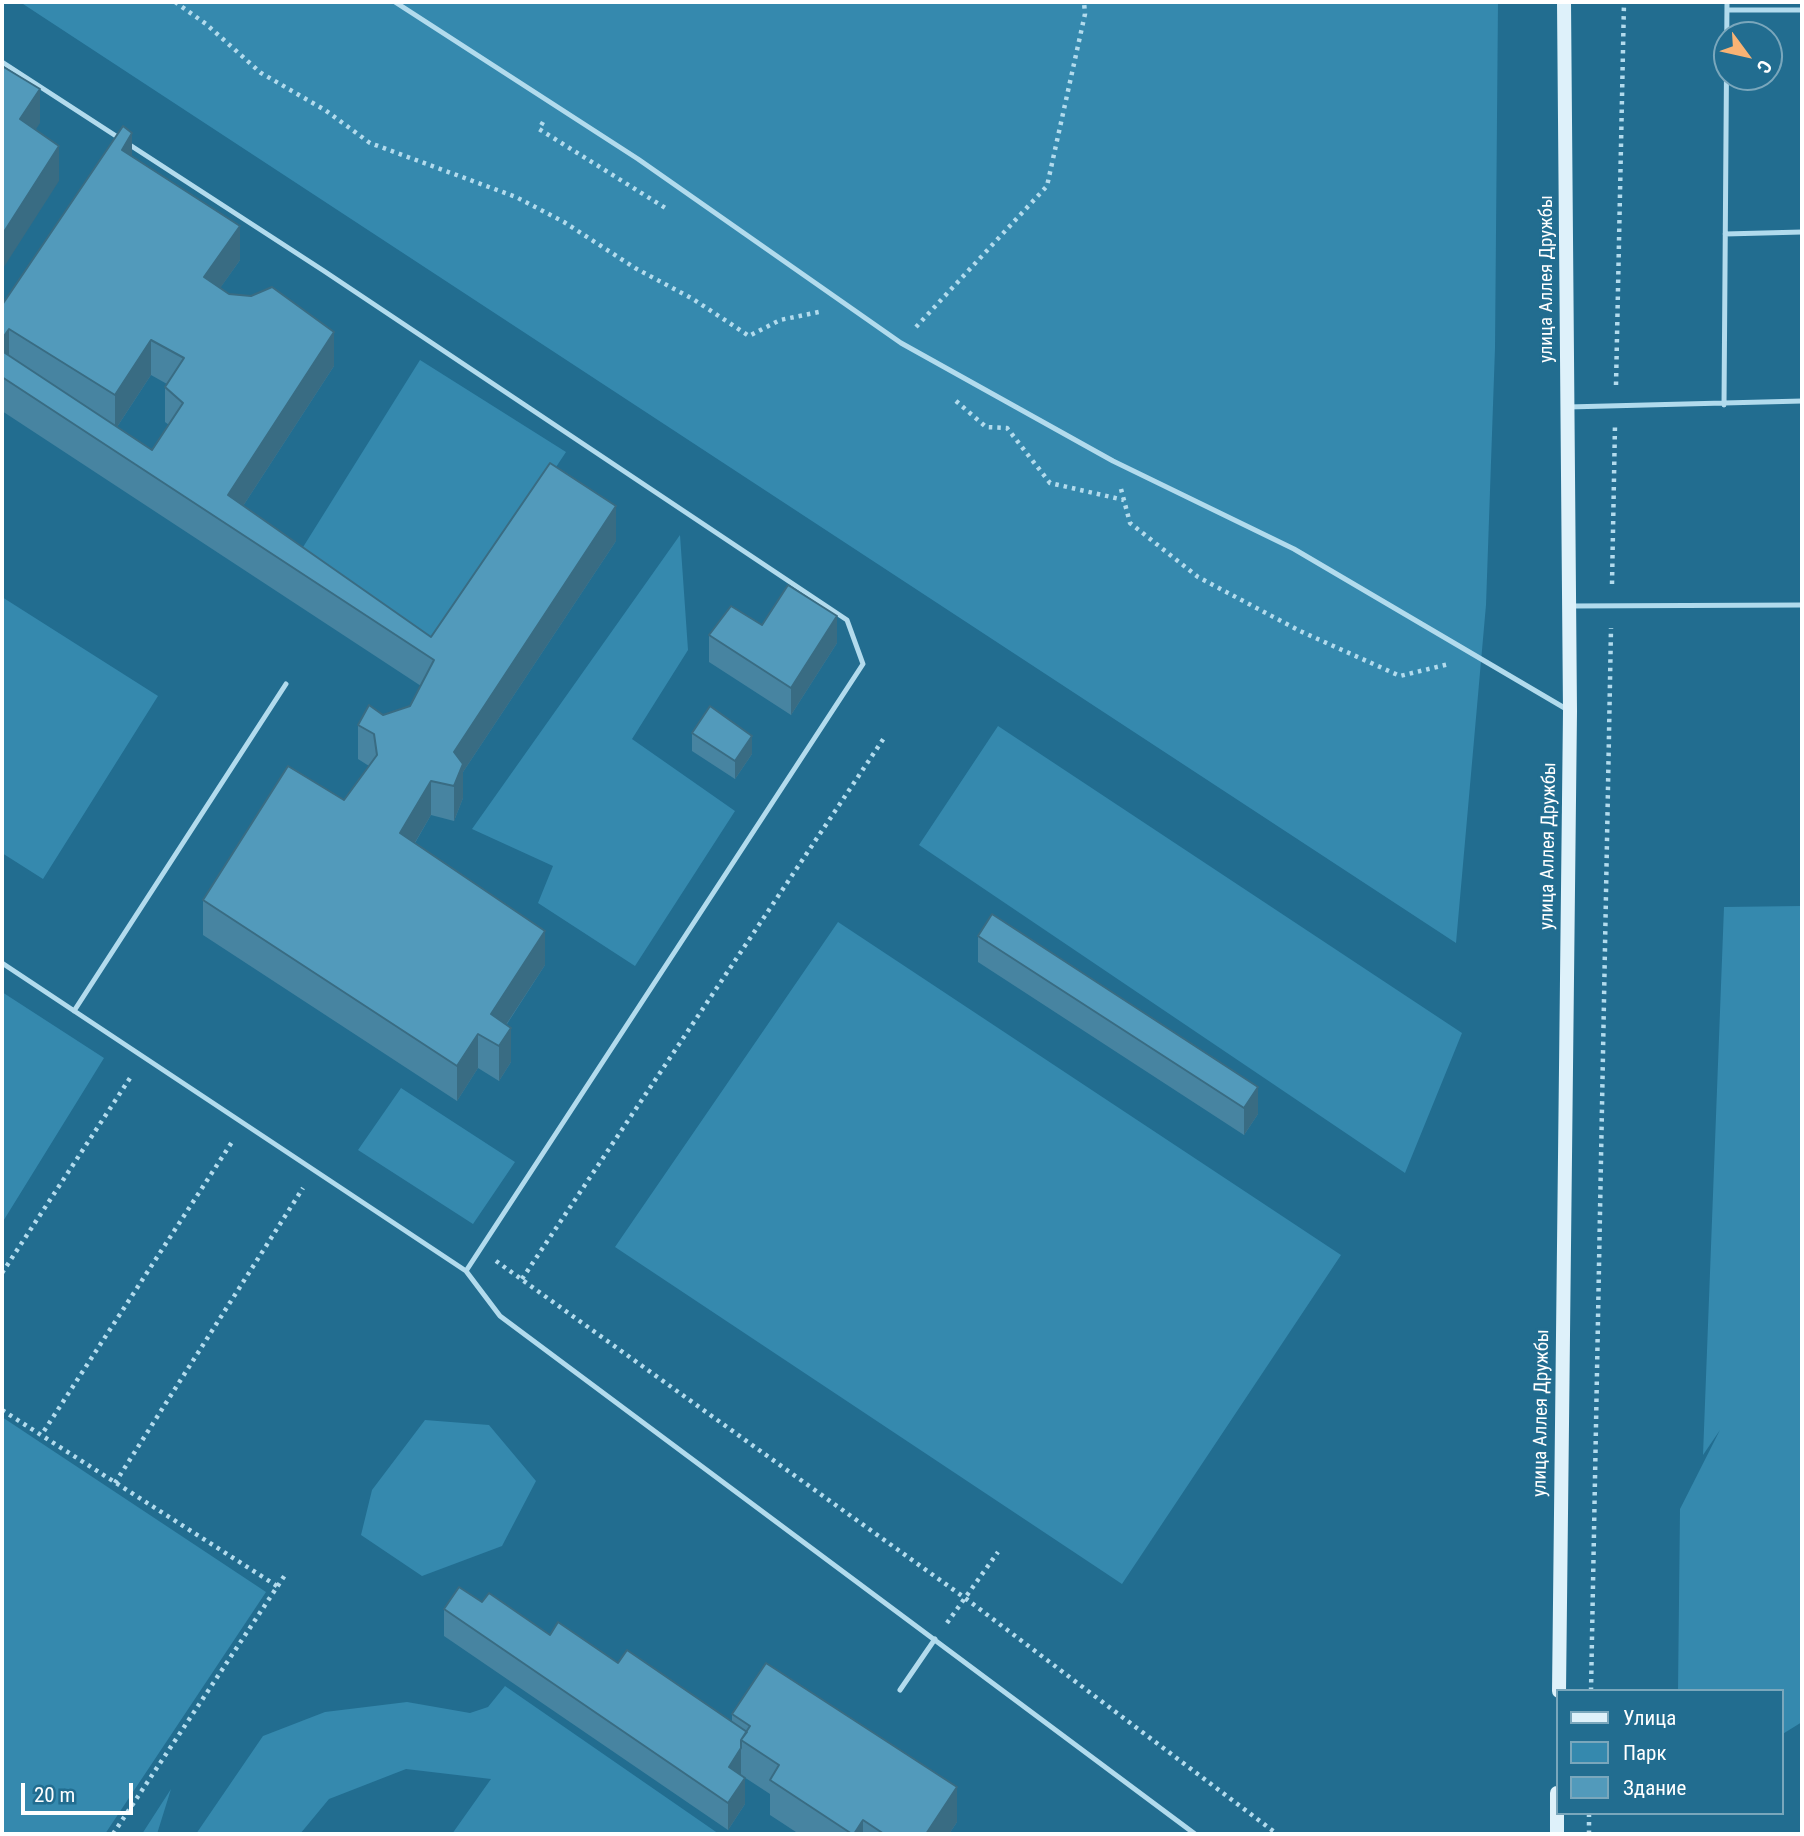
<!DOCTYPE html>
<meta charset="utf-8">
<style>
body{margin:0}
#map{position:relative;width:1804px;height:1836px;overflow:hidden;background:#226d90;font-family:"Roboto Condensed",sans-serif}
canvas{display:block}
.frame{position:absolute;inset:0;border:4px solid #fff;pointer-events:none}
.legend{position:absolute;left:1556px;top:1689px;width:228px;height:126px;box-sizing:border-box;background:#226d90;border:2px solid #7aa7bc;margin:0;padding:9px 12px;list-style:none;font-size:21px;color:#fff}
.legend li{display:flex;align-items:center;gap:14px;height:35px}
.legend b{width:35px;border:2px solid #7aa7bc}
.north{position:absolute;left:1713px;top:21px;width:70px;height:70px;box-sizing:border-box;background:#226d90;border:2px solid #7aa7bc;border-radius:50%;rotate:123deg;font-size:19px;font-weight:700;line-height:28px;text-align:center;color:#fff}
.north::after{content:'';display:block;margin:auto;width:24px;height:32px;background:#f9b374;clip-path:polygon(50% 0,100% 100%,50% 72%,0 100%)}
.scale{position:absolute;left:21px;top:1783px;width:112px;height:32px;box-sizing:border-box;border:4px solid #fff;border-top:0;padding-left:9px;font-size:21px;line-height:24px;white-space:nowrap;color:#fff;-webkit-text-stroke:5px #226d90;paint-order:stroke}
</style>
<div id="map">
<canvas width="1804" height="1836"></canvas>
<div class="frame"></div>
<ul class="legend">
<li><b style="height:9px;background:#def1fa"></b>Улица</li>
<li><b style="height:19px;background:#3589ae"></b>Парк</li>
<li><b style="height:19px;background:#529abb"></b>Здание</li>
</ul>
<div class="north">С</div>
<div class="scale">20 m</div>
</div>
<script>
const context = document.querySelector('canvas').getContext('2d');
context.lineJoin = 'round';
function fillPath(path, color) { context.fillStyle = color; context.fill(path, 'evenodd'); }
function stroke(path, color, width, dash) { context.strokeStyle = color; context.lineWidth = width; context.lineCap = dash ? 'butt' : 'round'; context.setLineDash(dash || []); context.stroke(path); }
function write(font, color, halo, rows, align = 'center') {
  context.font = font + ' "Roboto Condensed",sans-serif'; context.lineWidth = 6; context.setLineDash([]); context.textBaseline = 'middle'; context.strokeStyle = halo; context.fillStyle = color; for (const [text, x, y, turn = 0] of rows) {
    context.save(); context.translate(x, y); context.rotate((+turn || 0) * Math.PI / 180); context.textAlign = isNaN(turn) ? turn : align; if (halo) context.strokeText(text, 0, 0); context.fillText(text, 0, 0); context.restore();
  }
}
const green = new Path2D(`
 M20 2H1498L1495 348 1486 605 1456 943Z
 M420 360 566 452 432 654 295 560Z
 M680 535 688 650 632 739 735 811 635 966 538 903 553 866 472 829Z
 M2 597 158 696 43 879 2 853Z
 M998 726 1462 1033 1405 1173 919 845Z
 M1802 906V1722L1781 1735V1691H1678L1680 1509 1720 1430 1703 1455 1724 907Z
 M838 922 1341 1255 1122 1584 615 1247Z
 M2 992 104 1058 2 1223Z
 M401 1088 515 1162 473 1224 358 1150Z
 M2 1417 266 1592 105 1834H2Z
 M425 1420 489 1425 536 1481 502 1546 422 1576 361 1535 372 1490Z
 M505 1686 719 1834H452L491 1779 406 1769 329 1799 300 1834H196L263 1736 325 1712 407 1702 470 1713 488 1707Z
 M171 1789 157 1834H142Z`);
const path = new Path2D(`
 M175 2 206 24 261 73 325 110 370 143 516 197 564 222 635 268 693 299 749 336 780 320 819 312
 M543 122 539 129 667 209
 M916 327 1047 186 1085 14 1084 2
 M1616 385 1624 2
 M956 401 986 427 1007 428 1050 483 1124 500
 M1121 489 1130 523 1198 577 1300 631 1400 676 1449 664
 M1612 584 1615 425
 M496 1261 965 1598 1277 1834
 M2 1273 132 1075
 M522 1279 884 738
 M2 1410 277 1586
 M44 1431 232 1142
 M115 1483 303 1188
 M947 1623 998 1552
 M1591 1691 1611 628
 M113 1834 287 1572
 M1589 1834V1813`);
const service = new Path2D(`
 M395 2 638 159 901 343 1113 461 1294 549 1568 710
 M1727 10H1802
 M2 62 324 271 847 620 863 664 466 1271
 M1725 234 1802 232
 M1724 405 1727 2
 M1568 407 1802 401
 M1570 606 1802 605
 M2 963 466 1271 500 1316 1195 1834
 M74 1011 286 684
 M900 1690 935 1639`);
const secondary = new Path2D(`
 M1559 1691 1570 711 1564 2
 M1557 1834V1793`);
const wall = new Path2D(`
 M132 157 240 260 220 288 334 366 243 506 431 637 616 541 463 772V798L454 821 431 815 415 843 545 965 507 1024 511 1062 499 1081 478 1068 457 1101 203 935V900L344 800 369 766 358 759V725L383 715 410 706 421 686 2 411V305ZM151 375 167 384 165 387V422L169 425 152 450 117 427Z
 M762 625 837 643 791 715 709 662V635Z
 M692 733 752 754 735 779 692 751Z
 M978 936 1258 1114 1244 1135 978 962Z
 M444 1609 550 1635 618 1663 732 1722V1714L957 1822 949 1834H799L770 1815V1794L744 1777 745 1804 728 1830 444 1636Z`);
const shadedWall = new Path2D(`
 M40 89V123L20 154V119Z
 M132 133V168L122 150Z
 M59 146V181L2 270V235Z
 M240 226V260L204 311V277Z
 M9 329V364L2 374V339Z
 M334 332V366L230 526 228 495Z
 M151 340V375L115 430V395Z
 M616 506V541L463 772V798L454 821V752Z
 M837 616V643L791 715V688Z
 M752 736V754L735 779V761Z
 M431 781V815L400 868V833Z
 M545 931V965L494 1043 491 1014Z
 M511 1028V1062L499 1081V1046Z
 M478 1034V1068L457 1101V1066Z
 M1258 1087V1114L1244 1135V1108Z
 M741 1748V1775L729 1767Z
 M745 1778V1804L728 1830V1803Z
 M957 1787V1822L949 1834H926Z
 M863 1820V1834H854Z`);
const building = new Path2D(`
 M2 66 40 89 20 119 59 146 2 235Z
 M123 126 132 133 122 150 240 226 204 277 229 294 251 296 272 287 334 332 228 495 431 637 550 463 616 506 454 752 463 764 454 786 431 781 400 833 545 931 491 1014 511 1028 499 1046 478 1034 457 1066 203 900 288 766 344 800 377 755 374 734 358 725 369 705 383 715 410 706 434 660 2 377V351L152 450 183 403 165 387 184 358 151 340 115 395 9 329 2 339V305Z
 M788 585 837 616 791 688 709 635 731 606 762 625Z
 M710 706 752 736 735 761 692 733Z
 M992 914 1258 1087 1244 1108 978 936Z
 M459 1587 482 1602 489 1593 550 1635 558 1622 618 1663 627 1650 747 1732 741 1740V1748L729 1767 745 1778 728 1803 444 1609Z
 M766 1663 957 1787 926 1834H884L863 1820 854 1834H852L770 1780 779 1765 741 1740 750 1726 732 1714Z`);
const streetNames = [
 ["улица Аллея Дружбы",1547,279,-90],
 ["улица Аллея Дружбы",1549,846,-89],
 ["улица Аллея Дружбы",1542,1413,-89]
];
fillPath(green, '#3589ae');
stroke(path, '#b2dbed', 4.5, [3.5, 5]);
stroke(service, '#b2dbed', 5);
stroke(secondary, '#def1fa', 14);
fillPath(wall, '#4784a1');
fillPath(shadedWall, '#396c83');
fillPath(building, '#529abb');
stroke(building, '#396c83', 2);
write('19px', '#fff', '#226d90', streetNames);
</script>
